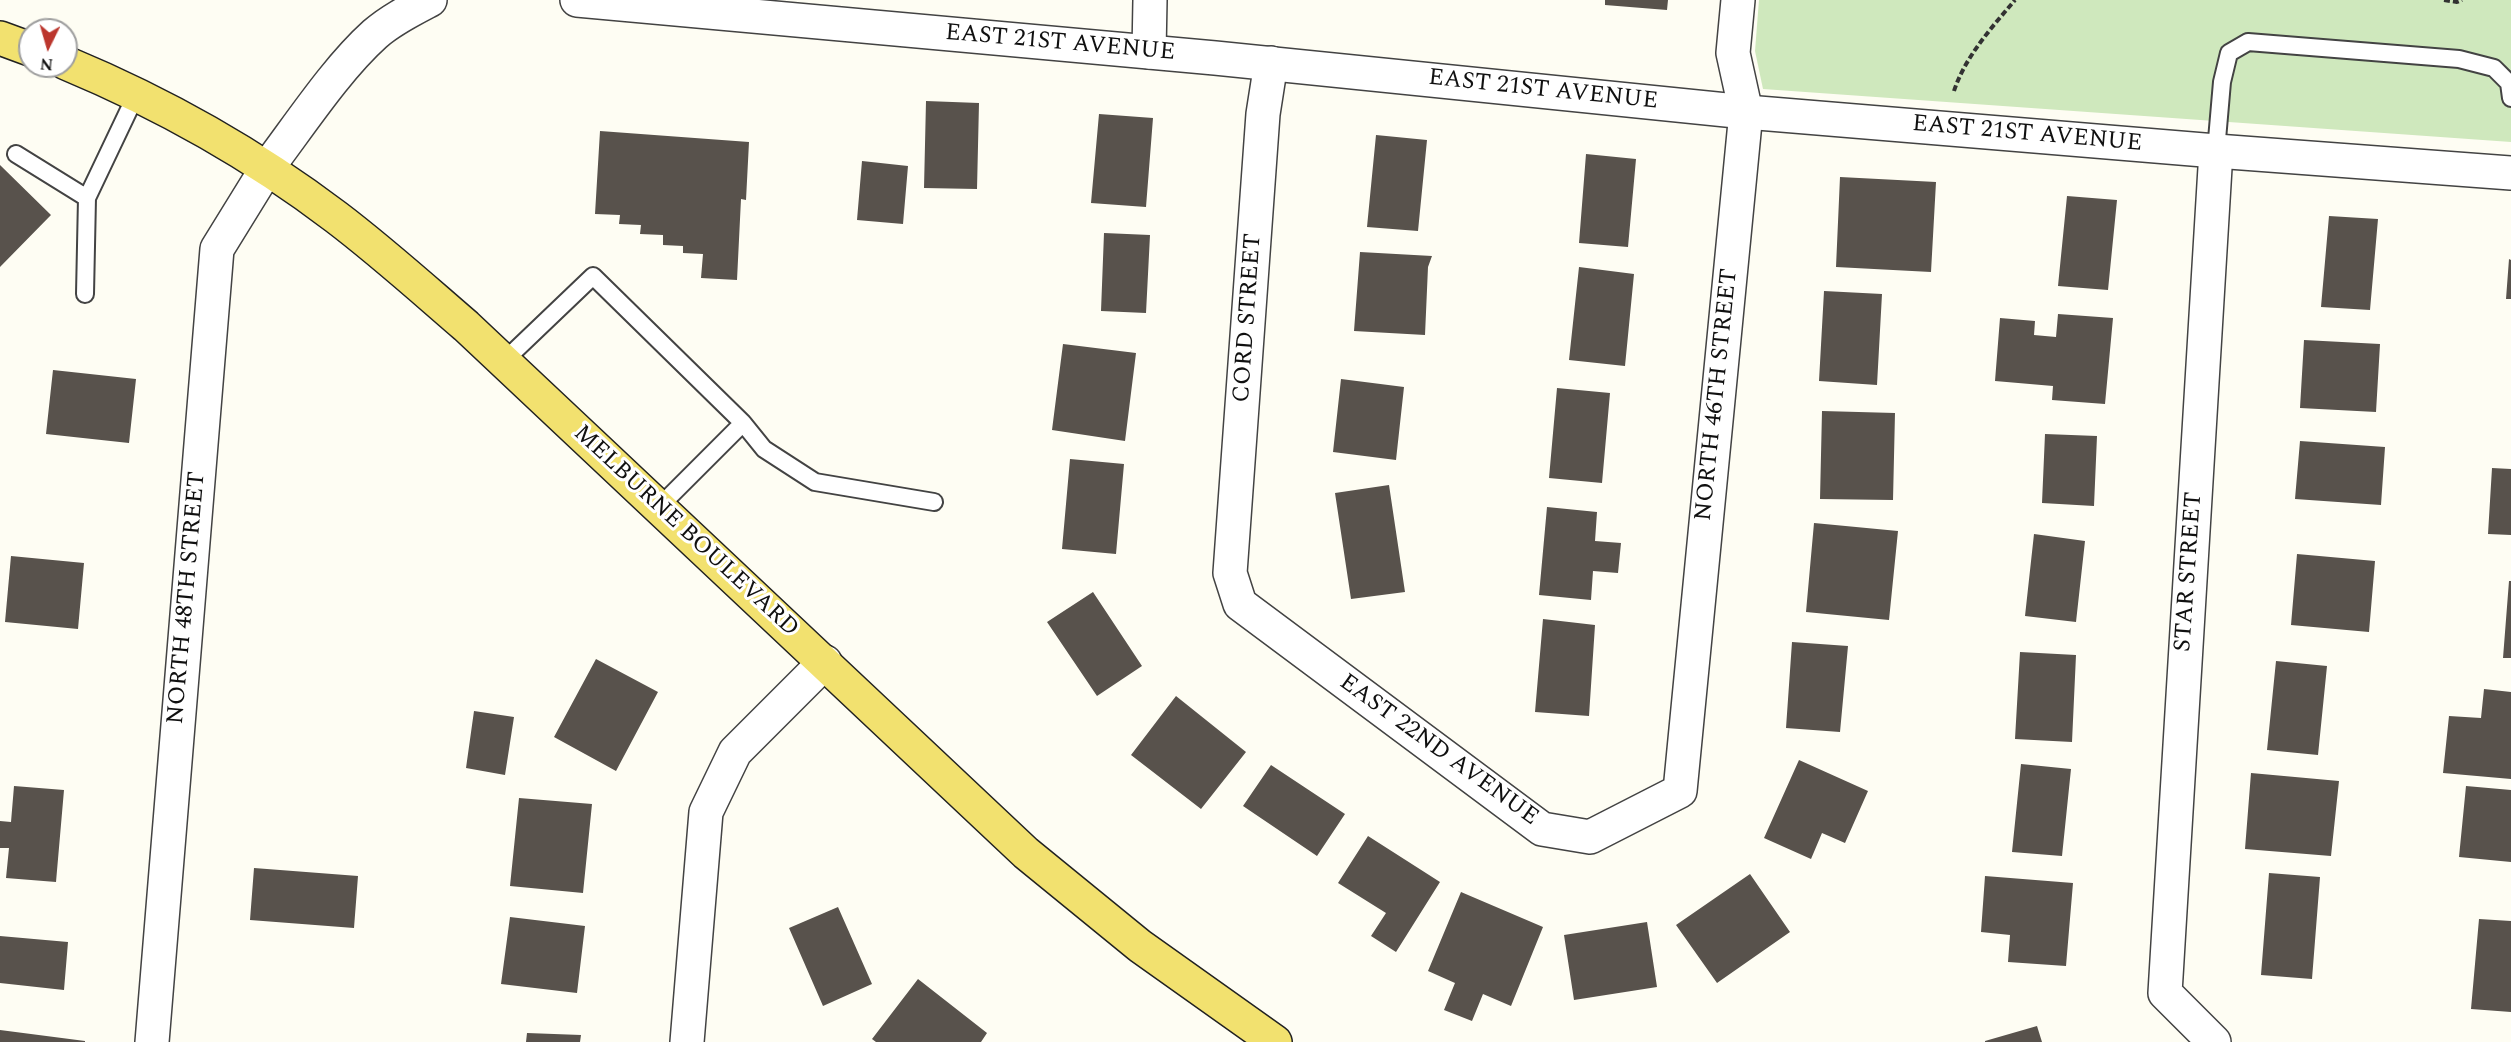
<!DOCTYPE html>
<style>
body{margin:0}
#map{position:relative;width:2511px;height:1042px;overflow:hidden;background:#fefdf3;font-family:Spectral,serif}
canvas{display:block}
.north{position:absolute;left:18px;top:18px;width:60px;height:60px;box-sizing:border-box;background:#fff;border:2px solid #9f9f9f;border-radius:50%;rotate:185deg;font-size:16px;font-weight:700;line-height:24px;text-align:center;color:#101010}
.north::after{content:'';display:block;margin:auto;width:21px;height:27px;background:#bb362d;clip-path:polygon(50% 0,100% 100%,50% 72%,0 100%)}
</style>
<div id="map">
<canvas width="2511" height="1042"></canvas>
<div class="north">N</div>
</div>
<script>
const context = document.querySelector('canvas').getContext('2d');
context.lineJoin = 'round';
function fillPath(path, color) { context.fillStyle = color; context.fill(path, 'evenodd'); }
function stroke(path, color, width, dash) { context.strokeStyle = color; context.lineWidth = width; context.lineCap = dash ? 'butt' : 'round'; context.setLineDash(dash || []); context.stroke(path); }
function write(font, color, halo, rows, align = 'center') {
  context.font = font + ' Spectral,serif'; context.lineWidth = 6; context.setLineDash([]); context.textBaseline = 'middle'; context.strokeStyle = halo; context.fillStyle = color; for (const [text, x, y, turn = 0] of rows) {
    context.save(); context.translate(x, y); context.rotate((+turn || 0) * Math.PI / 180); context.textAlign = isNaN(turn) ? turn : align; if (halo) context.strokeText(text, 0, 0); context.fillText(text, 0, 0); context.restore();
  }
}
const green = new Path2D(`
 M1759 0H2511V142L1763 89 1755 51Z`);
const building = new Path2D(`
 M1605 0H1668L1667 10 1605 5Z
 M926 101 979 103 977 189 924 188Z
 M1099 114 1153 118 1146 207 1091 203Z
 M600 131 749 142 746 200 741 199 737 280 701 278 703 254 683 253V246L663 245V235L640 234 641 225 619 224 620 215 595 214Z
 M1376 135 1427 140 1418 231 1367 227Z
 M1586 154 1636 159 1628 247 1579 243Z
 M862 161 908 166 903 224 857 220Z
 M0 165 51 215 0 267Z
 M1840 177 1936 182 1931 272 1836 267Z
 M2067 196 2117 200 2108 290 2058 286Z
 M2329 216 2378 219 2370 310 2321 307Z
 M1104 233 1150 235 1146 313 1101 311Z
 M1360 252 1432 256 1428 267 1425 335 1354 331Z
 M2509 259 2511 260V299H2506Z
 M1579 267 1634 274 1625 366 1569 360Z
 M1824 291 1882 294 1877 385 1819 381Z
 M2058 314 2113 318 2105 404 2052 400 2053 386 1995 381 2000 318 2035 321 2034 335 2056 337Z
 M2304 340 2380 344 2376 412 2300 408Z
 M1063 344 1136 353 1125 441 1052 430Z
 M53 370 136 379 129 443 46 434Z
 M1341 379 1404 387 1396 460 1333 452Z
 M1557 388 1610 393 1602 483 1549 478Z
 M1822 411 1895 413 1893 500 1820 499Z
 M2045 434 2097 436 2094 506 2042 503Z
 M2300 441 2385 447 2381 505 2295 499Z
 M1070 459 1124 464 1116 554 1062 549Z
 M2492 468 2511 469V535L2488 534Z
 M1389 485 1405 592 1351 599 1335 493Z
 M1547 507 1597 512 1595 541 1621 543 1618 573 1593 571 1591 600 1539 595Z
 M1814 523 1898 531 1889 620 1806 612Z
 M2034 534 2085 541 2076 622 2025 616Z
 M2297 554 2375 561 2369 632 2291 625Z
 M11 556 84 563 78 629 5 622Z
 M2509 581H2511V658H2503Z
 M1093 592 1142 666 1097 696 1047 622Z
 M1543 619 1595 625 1589 716 1535 712Z
 M1792 642 1848 646 1840 732 1786 728Z
 M2020 652 2076 655 2072 742 2015 739Z
 M596 659 658 692 616 771 554 737Z
 M2276 661 2327 666 2318 755 2267 750Z
 M2484 689 2511 692V779L2443 773 2449 716 2481 718Z
 M1176 696 1246 752 1201 809 1131 755Z
 M474 711 514 717 505 775 466 768Z
 M1799 760 1868 791 1845 843 1822 833 1811 859 1764 838Z
 M2021 764 2071 769 2062 856 2012 852Z
 M1271 765 1345 814 1317 856 1243 806Z
 M2251 773 2339 781 2331 856 2245 849Z
 M14 786 64 790 56 882 6 878 9 848H0V821L11 822Z
 M2466 786 2511 790V862L2459 857Z
 M519 798 592 804 583 893 510 886Z
 M1368 836 1440 882 1396 952 1371 936 1386 913 1338 883Z
 M254 868 358 876 354 928 250 920Z
 M2269 873 2320 877 2312 979 2261 975Z
 M1750 874 1790 932 1717 983 1676 925Z
 M1985 876 2073 883 2066 966 2008 962 2010 935 1981 932Z
 M1461 892 1543 927 1511 1006 1483 994 1472 1021 1444 1010 1455 983 1428 971Z
 M838 907 872 984 823 1006 789 928Z
 M510 917 585 926 577 993 501 984Z
 M2479 919 2511 921V1012L2471 1009Z
 M1647 922 1657 987 1574 1000 1564 935Z
 M0 936 68 942 64 990 0 983Z
 M918 979 987 1033 981 1042H876L872 1039Z
 M2037 1026 2042 1042H1985V1041Z
 M0 1030 85 1041V1042H0Z
 M527 1033 581 1035 580 1042H526Z`);
const path = new Path2D(`
 M2444 0 2457 2 2462 0
 M1954 91C1965 57 1992 27 2015 0`);
const service = new Path2D(`
 M2216 151 2222 82 2229 53 2248 42 2459 59 2494 68 2509 83 2511 98
 M16 154 87 198
 M85 294 87 198 136 95
 M503 362 593 276 743 423 659 507
 M743 423 764 449 815 482 934 502`);
const minor = new Path2D(`
 M1149 52 1150 0
 M1271 63 1263 114 1230 573 1240 604 1542 829 1590 837 1680 791 1746 112 1733 53 1738 0
 M152 1042 217 249 267 168
 M687 1042 706 812 735 752 825 662
 M2214 1042 2165 993 2216 151`);
const tertiary = new Path2D(`
 M577 0 1215 58 1746 112 2216 151 2511 173
 M267 168C299 126 336 69 375 34 391 20 411 10 430 0`);
const primary = new Path2D(`
 M0 38 30 49
 M66 63C162 103 253 154 336 217 381 251 423 289 466 326L1026 853 1140 946 1275 1042`);
const streetNames = [
 ["EAST 21ST AVENUE",1060,44,5],
 ["EAST 21ST AVENUE",1543,91,6],
 ["EAST 21ST AVENUE",2027,135,5],
 ["CORD STREET",1249,318,-86],
 ["NORTH 46TH STREET",1718,395,-84],
 ["MELBURNE BOULEVARD",685,532,43],
 ["STAR STREET",2190,572,-86],
 ["NORTH 48TH STREET",188,598,-85],
 ["EAST 22ND AVENUE",1438,751,36]
];
fillPath(green, '#cfe8bd');
fillPath(building, '#58524c');
stroke(service, '#434343', 20);
stroke(minor, '#434343', 36);
stroke(tertiary, '#434343', 36);
stroke(primary, '#212121', 36);
stroke(path, '#323232', 4, [6, 3]);
stroke(service, '#fff', 16);
stroke(minor, '#fff', 33);
stroke(tertiary, '#fff', 33);
stroke(primary, '#f2e16f', 33);
write('24px', '#101010', '#fff', streetNames);
</script>
